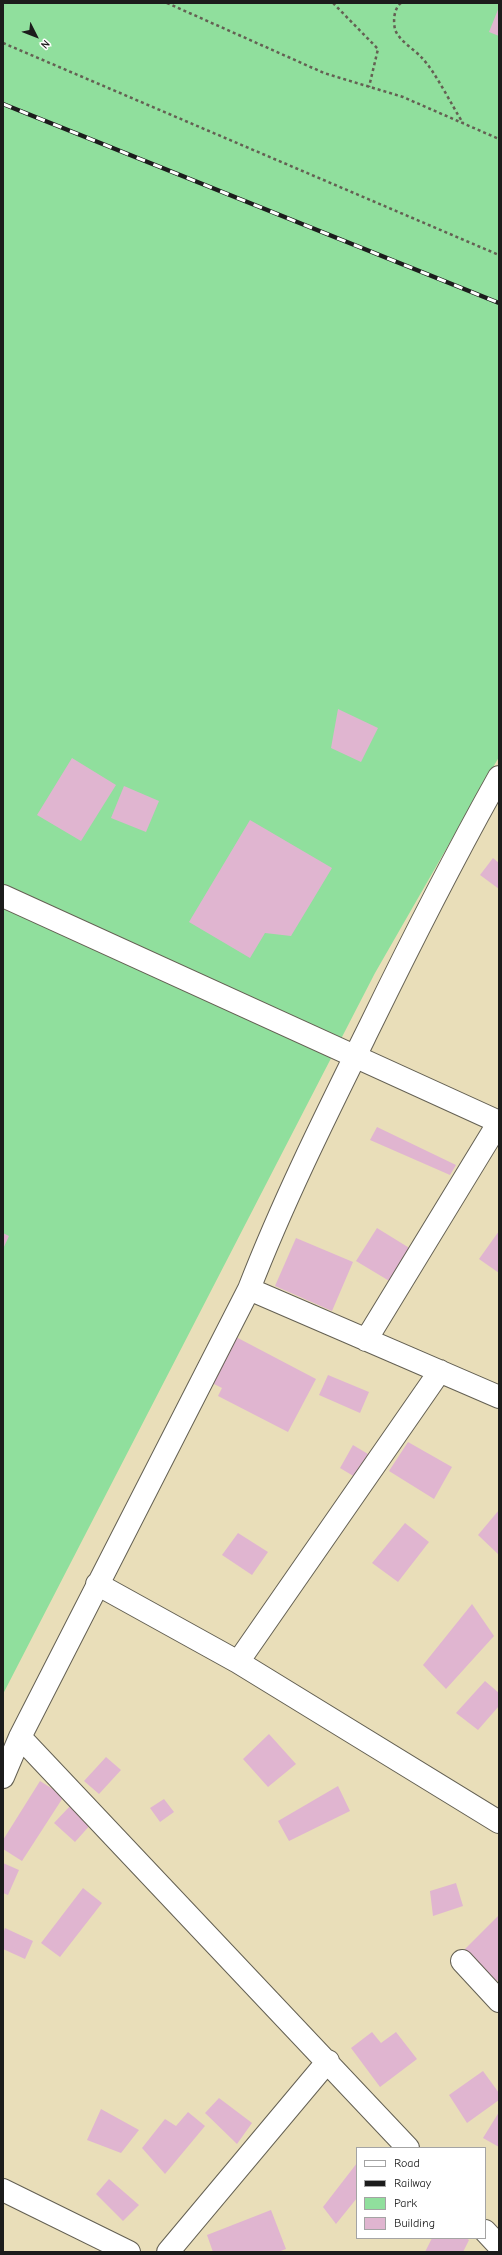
<!DOCTYPE html>
<style>
body{margin:0}
#map{position:relative;width:502px;height:2255px;overflow:hidden;background:#e9deb9;font-family:"Comic Neue",sans-serif}
canvas{display:block}
.frame{position:absolute;inset:0;border:4px solid #1c1c1c;pointer-events:none}
.legend{position:absolute;left:356px;top:2147px;width:130px;height:92px;box-sizing:border-box;background:#fff;border:1px solid #a4a4a4;margin:0;padding:5px 7px;list-style:none;font-size:12px;color:#1c1c1c}
.legend li{display:flex;align-items:center;gap:8px;height:20px}
.legend b{width:20px;border:1px solid #a4a4a4}
.north{position:absolute;left:16px;top:16px;width:40px;height:40px;-webkit-text-stroke:3px #fff;paint-order:stroke;rotate:132deg;font-size:11px;font-weight:700;line-height:16px;text-align:center;color:#1c1c1c}
.north::after{content:'';display:block;margin:auto;width:14px;height:18px;background:#1c1c1c;clip-path:polygon(50% 0,100% 100%,50% 72%,0 100%)}
</style>
<div id="map">
<canvas width="502" height="2255"></canvas>
<div class="frame"></div>
<ul class="legend">
<li><b style="height:5px;background:#fff"></b>Road</li>
<li><b style="height:5px;background:#1c1c1c"></b>Railway</li>
<li><b style="height:11px;background:#90df9d"></b>Park</li>
<li><b style="height:11px;background:#e0b5d0"></b>Building</li>
</ul>
<div class="north">N</div>
</div>
<script>
const context = document.querySelector('canvas').getContext('2d');
context.lineJoin = 'round';
function fillPath(path, color) { context.fillStyle = color; context.fill(path, 'evenodd'); }
function stroke(path, color, width, dash) { context.strokeStyle = color; context.lineWidth = width; context.lineCap = dash ? 'butt' : 'round'; context.setLineDash(dash || []); context.stroke(path); }
const green = new Path2D(`
 M3 3H499V757L375 973 3 1694Z`);
const building = new Path2D(`
 M499 7V36L489 32Z
 M338 709 378 728 361 762 331 748Z
 M72 758 116 785 81 841 37 815Z
 M124 786 159 801 146 832 111 818Z
 M250 820 332 868 291 936 265 933 250 958 189 922Z
 M493 858 499 863V889L480 875Z
 M377 1127 456 1165 450 1175 370 1140Z
 M377 1228 411 1249 391 1282 356 1261Z
 M499 1231V1273L479 1259Z
 M3 1233 9 1236 3 1249Z
 M296 1238 353 1262 332 1311 275 1286Z
 M236 1337 316 1379 288 1432 218 1396 222 1388 212 1383Z
 M328 1375 369 1392 360 1413 319 1395Z
 M408 1442 452 1467 434 1499 389 1471Z
 M353 1445 368 1454 355 1477 340 1468Z
 M499 1510V1555L478 1535Z
 M405 1523 429 1542 398 1582 372 1563Z
 M238 1533 268 1552 252 1575 222 1555Z
 M472 1604 494 1636 446 1689 423 1665Z
 M485 1681 499 1693V1706L478 1730 456 1713Z
 M269 1734 296 1764 268 1787 243 1759Z
 M106 1757 121 1770 99 1794 84 1781Z
 M40 1781 64 1796 22 1861 3 1849V1840Z
 M338 1786 350 1811 289 1841 278 1821Z
 M164 1799 174 1812 160 1822 150 1808Z
 M71 1805 92 1823 75 1842 54 1823Z
 M3 1863 19 1870 8 1895 3 1893Z
 M456 1883 463 1906 433 1916 430 1891Z
 M83 1888 102 1903 60 1957 41 1943Z
 M498 1916 499 1979 496 1982 464 1950Z
 M5 1928 33 1941 25 1959 3 1949V1934Z
 M372 2032 381 2043 396 2032 417 2059 380 2087 351 2048Z
 M483 2071 499 2093V2100L467 2123 449 2095Z
 M219 2098 252 2123 237 2144 205 2113Z
 M101 2109 139 2130 121 2153 87 2140Z
 M188 2112 205 2126 165 2174 142 2148 165 2119 176 2126Z
 M499 2112V2147L483 2138Z
 M357 2163V2198L336 2224 323 2207Z
 M109 2179 139 2205 123 2221 96 2194Z
 M271 2210 286 2249 278 2252H213L207 2235Z
 M432 2238H466L469 2240 463 2252H425Z`);
const path = new Path2D(`
 M167 3 324 73 403 97 499 139
 M333 3 378 49 369 87
 M401 3C394 8 393 21 395 29 398 40 414 49 422 58 435 71 452 106 463 123
 M3 43 499 255`);
const street = new Path2D(`
 M249 1289 499 1397
 M366 1340 499 1122
 M97 1584 238 1662 499 1822
 M238 1662 440 1371
 M20 1737 408 2148
 M3 1777 20 1737 249 1289C284 1199 327 1113 370 1026 411 942 453 859 499 777
 M462 1961 499 2001
 M3 2190 129 2252
 M485 2231 499 2246
 M168 2252 328 2061`);
const secondary = new Path2D(`
 M3 896 499 1122`);
const rail = new Path2D(`
 M3 104 499 303`);
fillPath(green, '#90df9d');
fillPath(building, '#e0b5d0');
stroke(street, '#646053', 24);
stroke(secondary, '#646053', 24);
stroke(path, '#646053', 2.5, [3, 3]);
stroke(street, '#fff', 22);
stroke(secondary, '#fff', 22);
stroke(rail, '#1c1c1c', 4.5);
stroke(rail, '#fff', 3, [9]);
</script>
